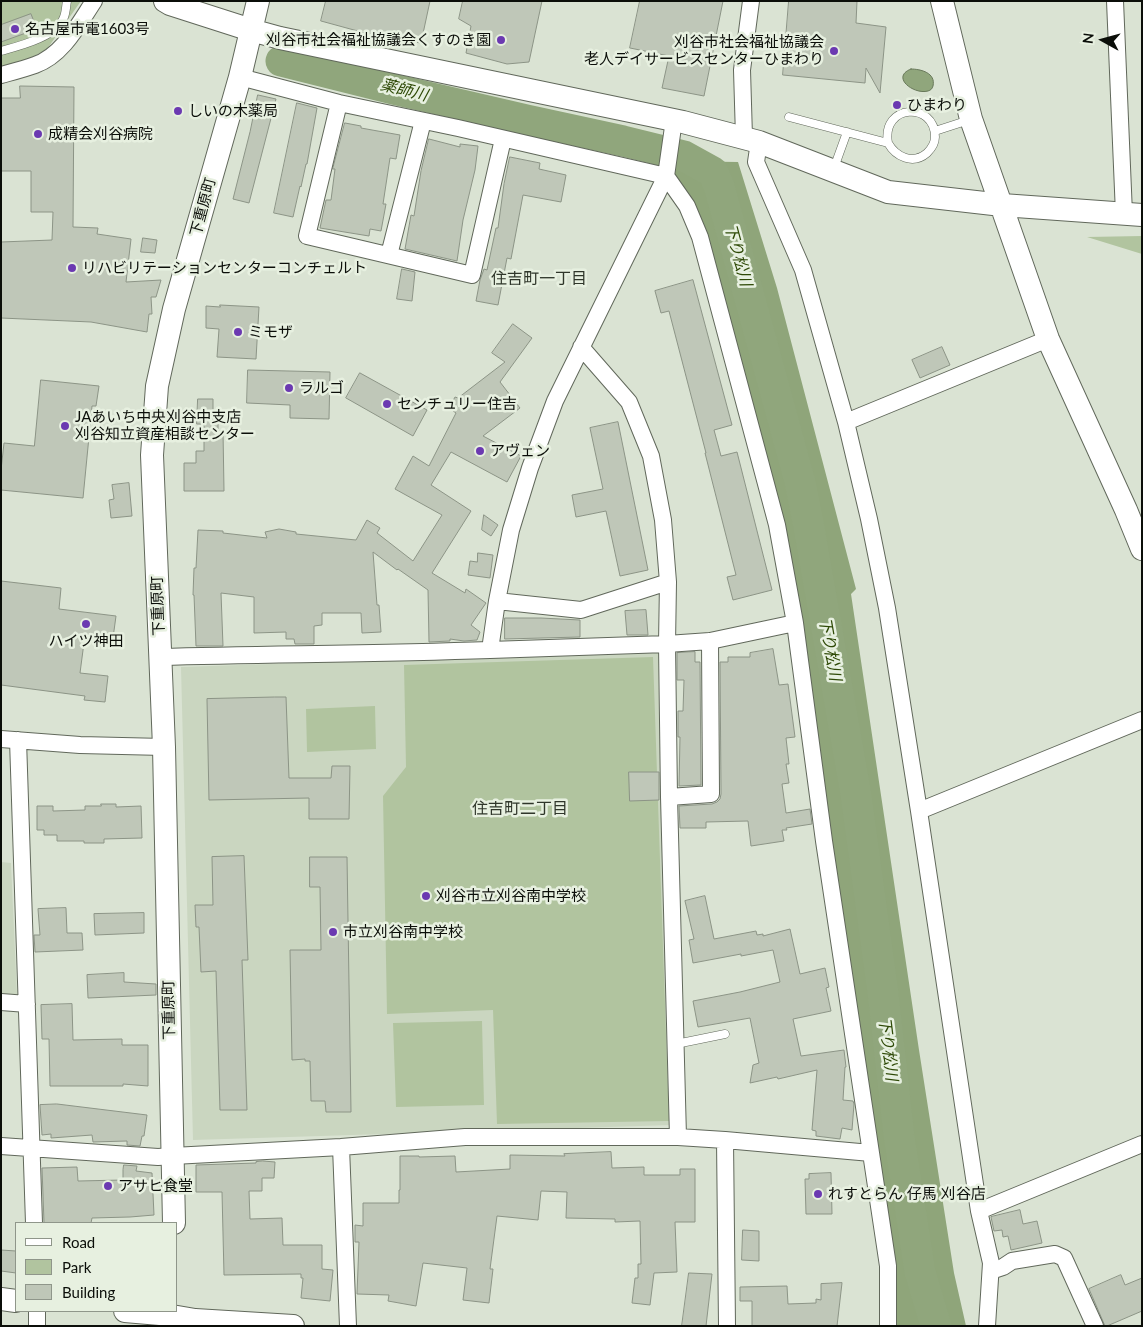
<!DOCTYPE html>
<meta charset="utf-8">
<style>
body{margin:0}
#map{position:relative;width:1143px;height:1327px;overflow:hidden;background:#dae3d3;font-family:Lato,sans-serif}
canvas{display:block}
.frame{position:absolute;inset:0;border:2px solid #0b0e09;pointer-events:none}
.legend{position:absolute;left:15px;top:1222px;width:162px;height:90px;box-sizing:border-box;background:#e7f0e0;border:1px solid #8f968a;margin:0;padding:6px 9px;list-style:none;font-size:15px;color:#0b0e09}
.legend li{display:flex;align-items:center;gap:10px;height:25px}
.legend b{width:25px;border:1px solid #8f968a}
.north{position:absolute;left:1078px;top:15px;width:50px;height:50px;-webkit-text-stroke:4px #e7f0e0;paint-order:stroke;rotate:277deg;font-size:14px;font-weight:700;line-height:20px;text-align:center;color:#0b0e09}
.north::after{content:'';display:block;margin:auto;width:18px;height:22px;background:#0b0e09;clip-path:polygon(50% 0,100% 100%,50% 72%,0 100%)}
</style>
<div id="map">
<canvas width="1143" height="1327"></canvas>
<div class="frame"></div>
<ul class="legend">
<li><b style="height:6px;background:#fff"></b>Road</li>
<li><b style="height:14px;background:#b1c49f"></b>Park</li>
<li><b style="height:14px;background:#bfc7b8"></b>Building</li>
</ul>
<div class="north">N</div>
</div>
<script>
const context = document.querySelector('canvas').getContext('2d');
context.lineJoin = 'round';
function fillPath(path, color) { context.fillStyle = color; context.fill(path, 'evenodd'); }
function stroke(path, color, width, dash) { context.strokeStyle = color; context.lineWidth = width; context.lineCap = dash ? 'butt' : 'round'; context.setLineDash(dash || []); context.stroke(path); }
function write(font, color, halo, rows, align = 'center') {
  context.font = font + ' Lato,"Noto Sans JP",sans-serif'; context.lineWidth = 5; context.setLineDash([]); context.textBaseline = 'middle'; context.strokeStyle = halo; context.fillStyle = color; for (const [text, x, y, turn = 0] of rows) {
    context.save(); context.translate(x, y); context.rotate((+turn || 0) * Math.PI / 180); context.textAlign = isNaN(turn) ? turn : align; if (halo) context.strokeText(text, 0, 0); context.fillText(text, 0, 0); context.restore();
  }
}
const built = new Path2D(`
 M659 651 672 1125 193 1140 181 667Z
 M1 862 11 863 17 996 1 995Z`);
const green = new Path2D(`
 M1 1H81L47 49 27 60 1 67Z
 M1142 236V254L1087 237Z
 M653 657 669 1121 497 1124 493 1010 387 1014 383 796 406 767 404 665Z
 M375 706 376 749 307 752 306 709Z
 M482 1021 484 1105 396 1107 393 1023Z`);
const forest = new Path2D(`
 M668 161 738 162 777 288 856 589 851 594 919 1050 954 1273 966 1326H890L796 632 700 237Z`);
const water = new Path2D(`
 M911 69C921 69 936 73 933 86 932 89 931 90 928 91 914 95 890 77 911 69Z`);
const river = new Path2D(`
 M281 61 393 89 527 120 623 141 684 156 713 172 719 186 800 482 808 522 856 795 883 993 899 1136 920 1272 936 1326`);
const building = new Path2D(`
 M326 1H430L421 43 401 40 397 44 364 38 365 33 321 21Z
 M463 1H542L529 62 507 64 466 53 471 26 459 19Z
 M640 1H723L704 96 662 88 669 56 630 48Z
 M789 1H857L856 23 886 27 880 93 866 68 865 83 783 75Z
 M31 14 37 29 1 42V25Z
 M20 86 74 87 73 227 98 228 97 234 131 239 126 282 161 280 156 297H151L152 314H149L147 332 91 322 1 318V242L52 240 53 212H31V171H1V98H20Z
 M258 95 276 99 249 203 233 199 250 132Z
 M297 103 317 108 307 164H306L301 187 300 186 293 217 274 213Z
 M345 123 361 126V128L400 135 396 159 390 158 383 204H386L381 231 370 229 369 236 320 228 326 200H331L335 169H333Z
 M429 139 460 147V144L478 146 475 170 463 220 457 261 405 249 411 215 414 216 421 171Z
 M510 157 540 163 539 169 566 175 561 202 523 195 511 259 507 258 498 305 476 301 480 280 484 269 487 270 496 228H498L504 184Z
 M143 238 157 240 155 253 141 252Z
 M402 269 415 272 412 301 397 299Z
 M693 280 732 425 714 430 721 456 737 452 772 590 733 600 727 577 736 575 705 453H706L669 311 661 313 655 291Z
 M220 305 259 307 256 359 217 357 219 329 206 328V306L220 307Z
 M513 324 532 338 500 382 520 408 483 436 521 456 507 482 451 452 431 485 471 511 432 573 465 593 466 589 486 603 471 625 480 632 477 640 464 641 450 639V641L429 642 428 590 398 569 397 570 373 552 377 605H379L381 632 362 633 361 613H322V625L314 626V644H295L294 639H286V632L254 633V597L221 593 223 646H196L194 595H193L194 568H196L198 530 223 531V533L267 538 265 532 279 529 296 532V534L356 540 367 520 380 528 377 533 413 561 442 515 395 489 413 456 429 466 456 413 449 408 455 397 458 398 505 362 492 353Z
 M942 347 950 365 920 378 912 360Z
 M248 370 330 372 329 419 290 418V405L247 403Z
 M360 373 427 410 413 436 346 398Z
 M41 380 99 386 96 406H92L83 498 1 490V470L4 443 34 446Z
 M198 399H213V417L218 418V431H223L224 491H184V463H196V451H204V424H197Z
 M618 422 648 570 620 576 606 511 576 517 572 495 603 489 590 428Z
 M129 483 132 516 111 518 109 500 114 499 112 485Z
 M484 515 498 525 491 536 482 530Z
 M478 553 493 555 490 578 468 575 470 561 477 562Z
 M1 581 61 588 59 609 116 616 113 638 85 635 80 673 108 676 105 702 84 700 85 696 1 685Z
 M646 610 648 635H627L625 611Z
 M505 618H541L580 620V637L505 639Z
 M773 649 779 685 788 684 795 737 786 738 789 764H786L789 783 782 784 786 813 810 809 812 824 786 828 787 830H782L784 841 751 846 748 821 706 822V828H680L679 806 712 804 717 802 720 799 721 794 720 662H728V657H750V653Z
 M695 652V662H700L701 785 679 786 680 737H678V711H683L684 680H677V653Z
 M275 697H286L289 778H331L332 766H350L349 819H309V798L209 800 207 699Z
 M629 772H659V800L630 801Z
 M101 804H116V807L141 806 142 838 104 839V843H84V841H57V835H44V830H37V806H53V811L85 810V806H101Z
 M244 856 248 960H242L247 1110H220L216 971 201 972 199 927H196L195 905H213L212 857Z
 M310 857H347L351 1112H326L325 1101H311L310 1061H305V1059L292 1060 290 950H321L320 887H310Z
 M705 896 714 939 756 931 757 935 763 934V936L790 929 800 974 825 968 829 987 826 988 831 1011 793 1019 801 1056 844 1050 846 1067H845L843 1100 853 1101 854 1104 852 1130 842 1128 840 1139 816 1136V1131L812 1130 817 1070 778 1079 777 1077 750 1083 753 1065 759 1063 750 1018 698 1027 693 1001 740 992 780 982 773 950 741 956V954L693 963 689 940 694 939 685 901Z
 M66 908 67 933H82L83 950 35 952 34 935H40L38 909Z
 M144 913V933L95 935 94 914Z
 M124 973V982L156 984V995L88 998 87 975Z
 M72 1004 73 1040 122 1039V1045H148V1086L123 1084V1086H50L49 1039H42L41 1005Z
 M57 1104 147 1115 144 1136H142L140 1146 127 1145V1141L93 1142 92 1135 51 1138V1134L42 1135 40 1105Z
 M611 1152 612 1168 644 1167V1175H680V1169H695V1222H675L677 1272 654 1273 650 1305 632 1303 635 1278H638V1264H641L640 1221 615 1222V1219L566 1218 567 1192 541 1191 538 1220 497 1216 490 1269H493L489 1303 463 1300 467 1268 423 1263 416 1306 388 1301 389 1295 357 1294 359 1242H355V1225L363 1226V1203H399V1190H400V1156H419V1157L455 1156 456 1172 510 1169V1155L565 1156 564 1154Z
 M263 1161 275 1162 274 1178H262V1191H249L250 1219 282 1218 283 1245H322V1269L333 1270 330 1301 301 1298 303 1278H301V1274L224 1275 222 1192H196V1165L256 1163V1162Z
 M124 1165 137 1166 136 1171 152 1173 154 1215 130 1217 92 1218 91 1223H44L42 1168 77 1167 78 1181 123 1180V1170Z
 M831 1173 832 1214H806L805 1179H809V1174Z
 M1020 1210 1023 1224 1037 1221 1042 1243 1011 1250 1008 1236 1003 1237 1002 1230 994 1231 991 1217Z
 M743 1230 759 1231V1261L742 1260Z
 M1 1250 16 1251V1273L1 1271Z
 M689 1273 712 1274 706 1326H682Z
 M1121 1275 1125 1285 1142 1278V1311L1107 1326H1105L1089 1289Z
 M842 1283 837 1326H752V1301H740V1287L787 1286 788 1304 816 1303V1299L821 1300V1284Z`);
const lane = new Path2D(`
 M1 51C19 46 57 37 64 17 66 12 66 6 67 1
 M789 117 888 143C896 157 913 165 927 153 931 149 935 143 935 137 935 101 881 104 888 143
 M935 131 969 120
 M834 168 847 132
 M676 1044 725 1034`);
const street = new Path2D(`
 M1115 1 1124 214
 M1 75C12 72 24 69 35 65 63 55 78 25 94 1
 M240 77 339 103 458 128 666 176 555 401 530 468 511 530 497 601 490 650 667 644 710 641 795 623
 M339 103 307 236 472 275 503 139
 M674 120 666 176 687 206 700 237 777 525 795 623 824 841 871 1153
 M744 137 742 70 751 1
 M759 142 756 162 803 270 846 422 869 519 887 608 919 811 979 1211 991 1263 987 1326
 M389 255 423 121
 M581 347 629 402 651 456 663 520 668 582 667 644 669 797 678 1137
 M846 422 1048 339
 M497 601 581 610 668 582
 M160 657C270 654 380 654 490 650
 M1 739 80 745 164 747
 M18 740 34 1223
 M669 797 711 794 710 641
 M919 811 1142 720
 M1 1002 27 1004
 M725 1140 727 1326
 M1 1146 158 1157 173 1156 341 1147 465 1137H678L725 1140 871 1153 888 1266V1326
 M341 1147 348 1326
 M979 1211 1142 1144
 M991 1271 1003 1267 1012 1261 1055 1254 1064 1258 1095 1326
 M37 1311V1326`);
const secondary = new Path2D(`
 M165 1 170 4 251 30 280 38 683 122 759 142 888 192 1002 205 1142 215
 M942 1 971 119 1048 339 1126 510 1142 549
 M174 1223 164 747 152 455 157 386 174 309 240 77 258 1
 M1 1299 16 1301
 M125 1311 160 1314 195 1320 293 1326`);
const markers = [
 [15,29,5,"#6b39b1"],
 [501,40,5,"#6b39b1"],
 [834,51,5,"#6b39b1"],
 [897,105,5,"#6b39b1"],
 [178,111,5,"#6b39b1"],
 [38,134,5,"#6b39b1"],
 [72,268,5,"#6b39b1"],
 [238,332,5,"#6b39b1"],
 [289,388,5,"#6b39b1"],
 [387,404,5,"#6b39b1"],
 [65,426,5,"#6b39b1"],
 [480,451,5,"#6b39b1"],
 [86,624,5,"#6b39b1"],
 [426,896,5,"#6b39b1"],
 [333,932,5,"#6b39b1"],
 [108,1186,5,"#6b39b1"],
 [818,1194,5,"#6b39b1"]
];
const poiNames = [
 ["名古屋市電1603号",25,29],
 ["刈谷市社会福祉協議会くすのき園",491,40,"right"],
 ["刈谷市社会福祉協議会",824,42,"right"],
 ["老人デイサービスセンターひまわり",824,59,"right"],
 ["ひまわり",907,105],
 ["しいの木薬局",188,111],
 ["成精会刈谷病院",48,134],
 ["リハビリテーションセンターコンチェルト",82,268],
 ["ミモザ",248,332],
 ["ラルゴ",299,388],
 ["センチュリー住吉",397,404],
 ["JAあいち中央刈谷中支店",75,417],
 ["刈谷知立資産相談センター",75,434],
 ["アヴェン",490,451],
 ["ハイツ神田",86,641,"center"],
 ["刈谷市立刈谷南中学校",436,896],
 ["市立刈谷南中学校",343,932],
 ["アサヒ食堂",118,1186],
 ["れすとらん 仔馬 刈谷店",828,1194]
];
const streetNames = [
 ["下重原町",203,207,-75],
 ["下重原町",158,606,-92],
 ["下重原町",169,1010,-91]
];
const waterNames = [
 ["薬師川",404,90,14],
 ["下り松川",738,255,75],
 ["下り松川",830,649,80],
 ["下り松川",888,1049,83]
];
const neighbourhoodNames = [
 ["住吉町一丁目",539,279],
 ["住吉町二丁目",520,809]
];
fillPath(built, '#cad6c0');
fillPath(green, '#b1c49f');
fillPath(forest, '#8fa57a');
fillPath(water, '#90a67c');
stroke(water, '#68785a', 1);
stroke(river, '#90a67c', 31);
fillPath(building, '#bfc7b8');
stroke(building, '#8c9486', 1);
stroke(lane, '#61685b', 9);
stroke(street, '#61685b', 18);
stroke(secondary, '#61685b', 24);
stroke(lane, '#fff', 8);
stroke(street, '#fff', 16);
stroke(secondary, '#fff', 22);
for (const [x, y, r, color] of markers) { const dot = new Path2D(); dot.arc(x, y, r, 0, 2 * Math.PI); context.fillStyle = color; context.fill(dot); stroke(dot, '#e7f0e0', 2); }
write('15px', '#0b0e09', '#e7f0e0', poiNames, 'left');
write('15px', '#0b0e09', '#e7f0e0', streetNames);
write('italic 16px', '#2e4906', '#e7f0e0', waterNames);
write('16px', '#2f362a', '#e7f0e0', neighbourhoodNames);
</script>
